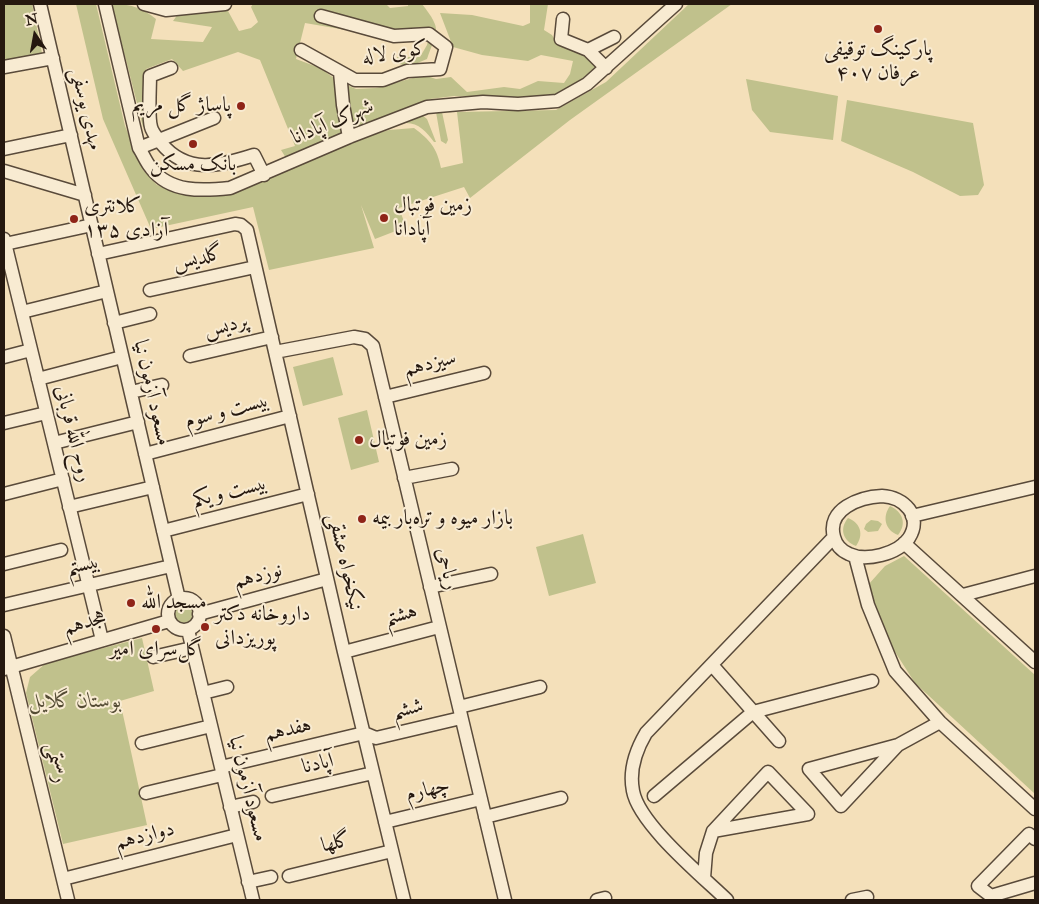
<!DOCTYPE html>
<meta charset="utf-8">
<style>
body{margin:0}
#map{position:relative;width:1039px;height:904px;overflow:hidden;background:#f4e0ba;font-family:"IM FELL Double Pica",serif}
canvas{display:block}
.frame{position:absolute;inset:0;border:5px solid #25180f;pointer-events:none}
.north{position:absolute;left:10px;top:10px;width:50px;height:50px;-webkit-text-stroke:4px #f8ebd2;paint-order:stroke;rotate:348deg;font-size:14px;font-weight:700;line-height:20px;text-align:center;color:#25180f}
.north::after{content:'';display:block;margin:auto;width:18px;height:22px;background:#25180f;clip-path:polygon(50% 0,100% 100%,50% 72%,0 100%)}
</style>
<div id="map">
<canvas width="1039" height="904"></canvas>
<div class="frame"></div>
<div class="north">N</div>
</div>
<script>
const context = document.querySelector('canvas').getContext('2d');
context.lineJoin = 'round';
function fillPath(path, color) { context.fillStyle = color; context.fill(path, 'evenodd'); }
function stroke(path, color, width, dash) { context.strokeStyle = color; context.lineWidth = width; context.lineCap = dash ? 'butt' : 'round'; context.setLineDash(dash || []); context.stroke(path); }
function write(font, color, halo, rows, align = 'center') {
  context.font = font + ' "IM FELL Double Pica",Amiri,serif'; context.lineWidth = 4; context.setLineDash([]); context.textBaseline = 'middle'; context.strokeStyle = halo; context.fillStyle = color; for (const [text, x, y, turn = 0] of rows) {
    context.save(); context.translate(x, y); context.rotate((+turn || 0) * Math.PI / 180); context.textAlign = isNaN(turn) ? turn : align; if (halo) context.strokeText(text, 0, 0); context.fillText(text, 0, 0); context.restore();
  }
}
const green = new Path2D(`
 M4 4H32L42 53 4 61Z
 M76 4H96L125 126 143 170 157 185 179 192 202 196 230 193 358 139 389 130 414 128C430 140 437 148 441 168L463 163 457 112 556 110 606 82 689 4H732L570 120 470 198 464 187 399 208 406 227 375 239 361 205 374 248 269 270 253 207 151 229 103 119Z
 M115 4C131 4 144 9 156 19L151 39 203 42 212 27 173 21 178 14 216 10 228 11 239 31 251 28 258 22 251 7 253 4H386L390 8 408 6V4H422C443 31 437 30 427 59L408 67 397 63V57H420L427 45 429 37 364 33 305 23 296 59 320 68 338 81 356 89 376 88 424 75 436 79 451 77 467 92 504 87 520 89 538 81 564 83 570 74 573 61 541 55 528 61 482 55 453 47 440 13 472 15 523 26 530 23V4H548L544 30 552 35 558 45 582 53 596 67 577 83 560 94 512 98 454 96 430 99 286 158 281 150 295 146 260 60 238 52 183 71 172 59 146 69 147 128 143 127 126 60 110 5Z
 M746 79 838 96 833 140 770 132 752 110Z
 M847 100 973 123 984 185 978 195 960 196 913 172 841 141Z
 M436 112H442L448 140 446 144 441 141Z
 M422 115 427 119 436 142H434C425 130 416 120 399 124Z
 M333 357 343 395 303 406 293 367Z
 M367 410 379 462 351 470 338 418Z
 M890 506C903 512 907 524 898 535 885 530 882 517 890 506Z
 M848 518C861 523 864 535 856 546 843 541 839 529 848 518Z
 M871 520 878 521 882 524 878 531 868 532 864 529 866 524Z
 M583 534 596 583 549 596 536 547Z
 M904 556 1035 675V794L915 683 890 644 868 585 885 566Z
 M173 614a11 11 0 1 1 22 0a11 11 0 1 1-22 0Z
 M142 638 154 691 120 701 147 825 63 844 26 693 30 677 46 663Z`);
const minor = new Path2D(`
 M40 4 179 599
 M105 4 139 148C143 154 146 162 151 168 170 193 202 191 230 188L349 137 427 107 483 102 518 104 557 101 587 84 676 4
 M144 4 166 10 225 4
 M563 19 561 39 588 50 606 68
 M301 50 355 80H383L407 71 440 69 446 47 429 34 394 36 321 16
 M588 50 614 37
 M4 67 53 58
 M171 68 150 76C150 88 148 117 151 127 152 132 158 139 161 143 187 175 220 166 254 155L264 175
 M340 72 343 105 349 137
 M139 148 214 118
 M4 149 71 135
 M4 171 85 195
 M4 239 102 640
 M5 244 92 225
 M98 254 235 224 241 225 247 230 344 652 404 900
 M150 290 255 267
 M22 312 107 291
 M114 323 150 314
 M275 352 354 337 365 339 373 346 505 900
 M190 356 272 337
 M4 357 31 350
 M38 379 122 357
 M131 392 162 385
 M385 397 484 373
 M4 423 46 413
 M54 443 138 422
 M145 454 290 416
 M404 478 452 469
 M4 494 63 479
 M882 496C904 497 923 516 909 538 898 554 866 562 849 554 842 551 836 545 834 537 826 509 860 497 882 496Z
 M69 507 153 487
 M912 516 1035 487
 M163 531 308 494
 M904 543 1035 662
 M855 556 868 605 895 671 940 722 1035 809
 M4 564 61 550
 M430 587 491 574
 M963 595 1035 576
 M168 614a16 16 0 1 1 32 0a16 16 0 1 1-32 0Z
 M4 605 171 566
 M199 614 327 579
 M188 630 253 900
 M4 636 68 900
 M344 652 439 627
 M153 657 192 648
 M712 665 779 741
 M4 669 169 621
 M203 693 227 687
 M459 707 540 687
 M142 743 211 726
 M898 745 841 806 809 769 898 745 940 722
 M221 767 364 733 376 738 461 718
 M146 793 222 775
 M272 796 373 773
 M654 796 753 712 872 681
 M230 807 253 802
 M485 817 561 798
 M385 822 481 799
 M1035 839 1029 834 978 886 991 896 1035 883
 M289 876 392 851
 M704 878 706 853 713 831 768 772 808 814 713 831
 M63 879 237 835
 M248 882 271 877
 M597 900 605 898
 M727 900C702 876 639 824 633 791 629 771 636 750 646 733L834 537
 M852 900 867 897`);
const markers = [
 [878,29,5,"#8f2418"],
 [241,106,5,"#8f2418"],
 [193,144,5,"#8f2418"],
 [384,218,5,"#8f2418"],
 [74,219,5,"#8f2418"],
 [359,440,5,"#8f2418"],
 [362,519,5,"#8f2418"],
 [131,603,5,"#8f2418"],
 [205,627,5,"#8f2418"],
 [156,629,5,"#8f2418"]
];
const poiNames = [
 ["پارکینگ توقیفی",878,50,"center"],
 ["عرفان ۴۰۷",878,74,"center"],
 ["پاساژ گل مریم",231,106,"right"],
 ["بانک مسکن",193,165,"center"],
 ["زمین فوتبال",394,206],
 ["آپادانا",394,230],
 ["کلانتری",84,207],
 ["۱۳۵ آزادی",84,231],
 ["زمین فوتبال",369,440],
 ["بازار میوه و تره‌بار بیمه",372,519],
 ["مسجد الله",141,603],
 ["داروخانه دکتر",215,615],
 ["پوریزدانی",215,639],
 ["گل‌سرای امیر",156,650,"center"]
];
const streetNames = [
 ["کوی لاله",395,54,-9],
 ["مهدی یوسفی",85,109,77],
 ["شهرک آپادانا",333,123,-23],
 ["گلدیس",198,259,-12],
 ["پردیس",226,327,-13],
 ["سیزدهم",430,365,-14],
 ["مسعود آزمون نیا",151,393,77],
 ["بیست و سوم",227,412,-15],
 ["روح الله قربانی",72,434,76],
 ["بیست و یکم",230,493,-14],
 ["نیکخواه عشقی",344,562,77],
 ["بیستم",83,566,-13],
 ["ریاحی",446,569,77],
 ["نوزدهم",258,577,-15],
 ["هشتم",401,616,-15],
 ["هجدهم",85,624,-16],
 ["ششم",408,710,-13],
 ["هفدهم",288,731,-13],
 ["رستمی",55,763,76],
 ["آپادنا",318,765,-13],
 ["مسعود آزمون نیا",247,789,76],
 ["چهارم",428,791,-13],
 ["دوازدهم",145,837,-14],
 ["گلها",336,844,-13]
];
const parkNames = [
 ["بوستان گلایل",75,702]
];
fillPath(green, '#c0c18c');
stroke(minor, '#594a3a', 15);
stroke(minor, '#f8ebd2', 12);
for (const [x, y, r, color] of markers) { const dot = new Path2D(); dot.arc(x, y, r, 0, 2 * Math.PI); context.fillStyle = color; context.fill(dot); stroke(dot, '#f8ebd2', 2); }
write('21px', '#25180f', '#f8ebd2', poiNames, 'left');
write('21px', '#25180f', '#f8ebd2', streetNames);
write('italic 21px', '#544b34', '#f8ebd2', parkNames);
</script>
